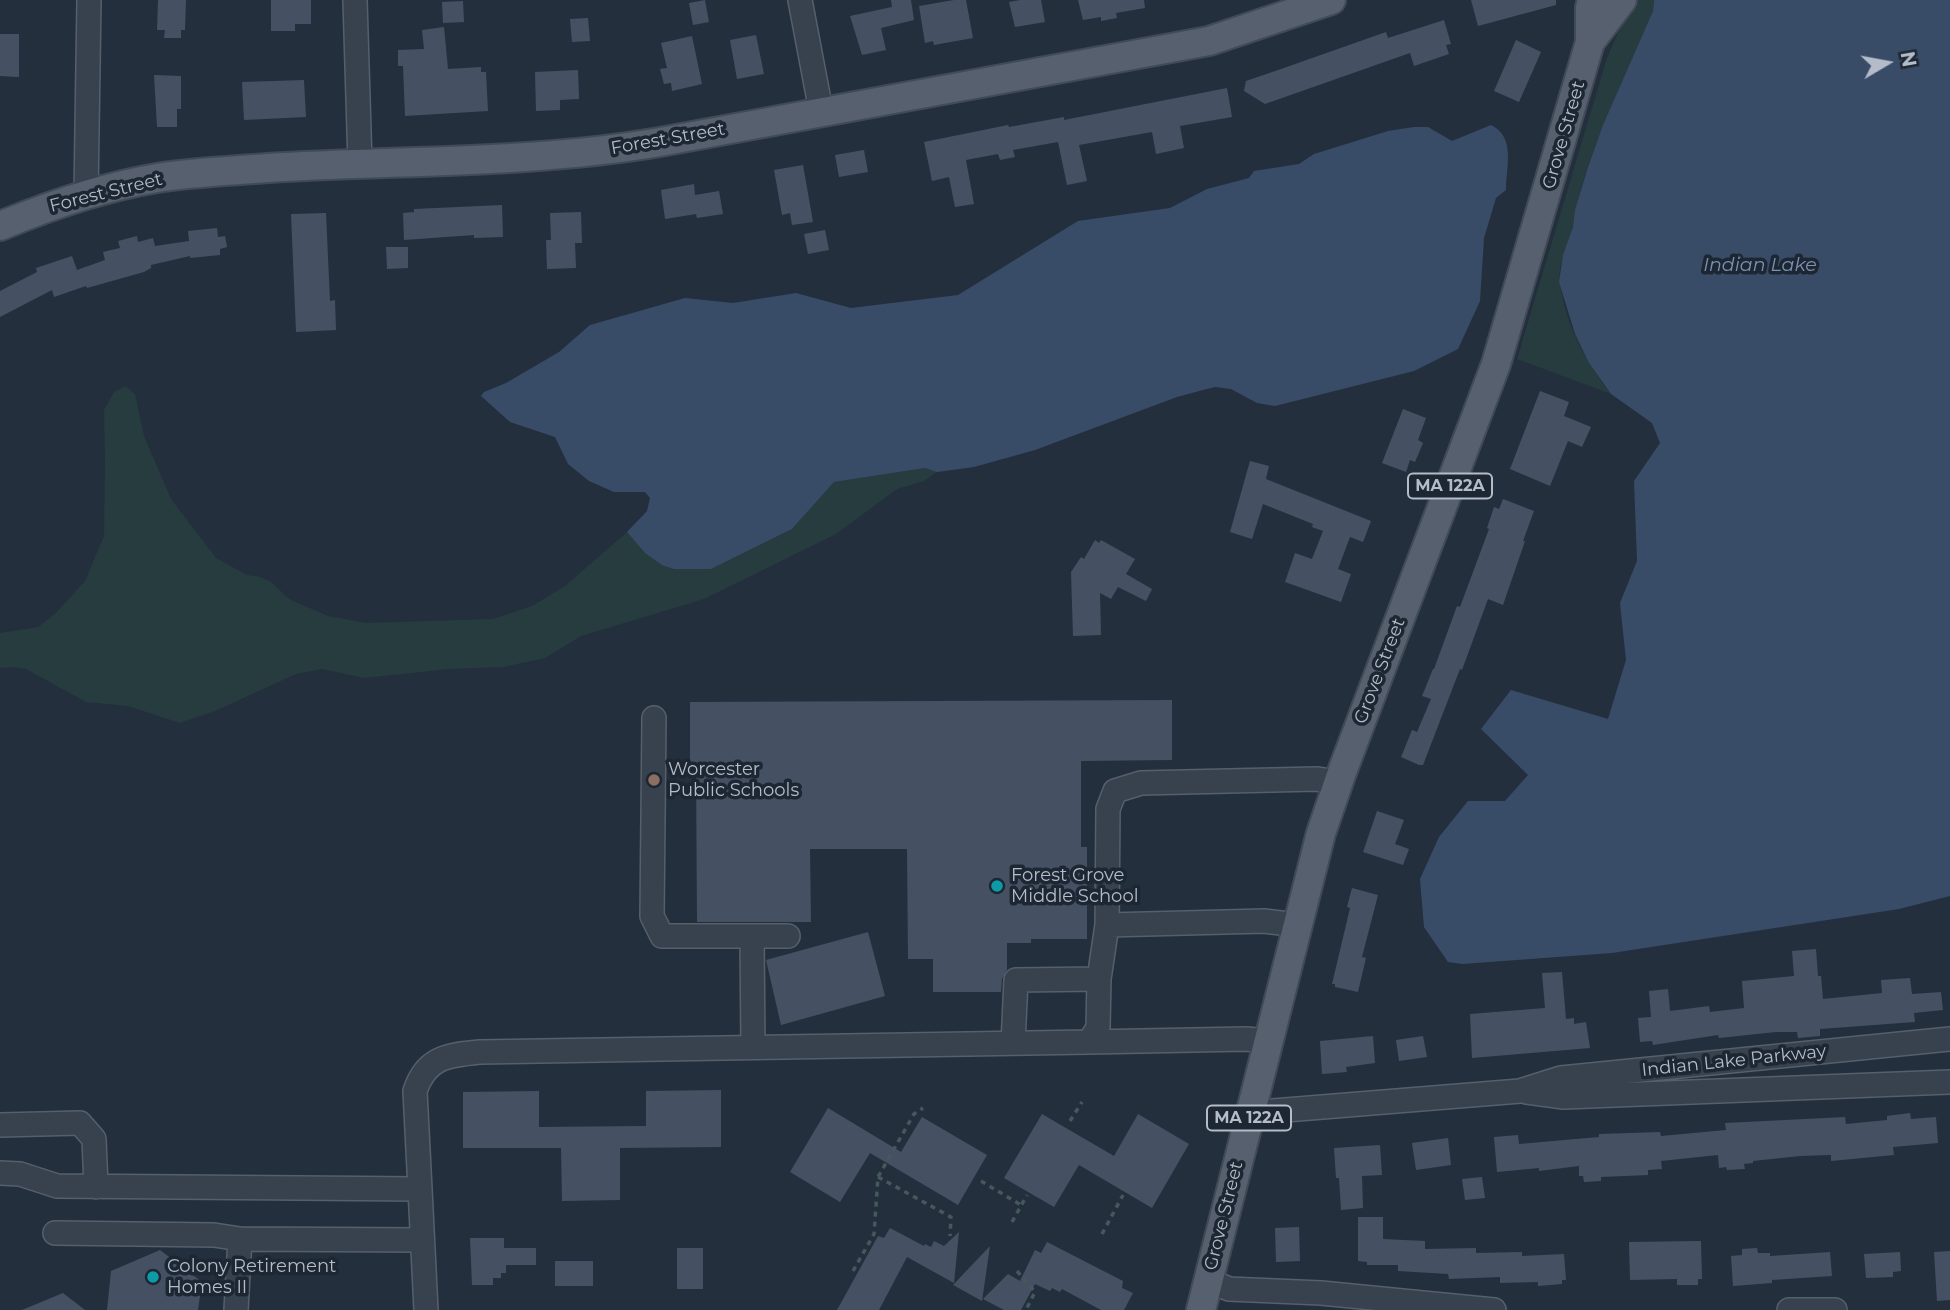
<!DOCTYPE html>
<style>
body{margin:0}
#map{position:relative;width:1950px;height:1310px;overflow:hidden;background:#242f3e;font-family:Montserrat,sans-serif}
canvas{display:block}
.north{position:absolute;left:1852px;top:28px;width:70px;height:70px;-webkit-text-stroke:5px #1d2633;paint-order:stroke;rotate:80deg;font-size:19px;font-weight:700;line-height:28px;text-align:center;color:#b4bcc9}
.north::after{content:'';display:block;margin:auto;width:24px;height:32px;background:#b4bcc9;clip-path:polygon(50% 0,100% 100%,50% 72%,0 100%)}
</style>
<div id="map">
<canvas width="1950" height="1310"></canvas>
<div class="north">N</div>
</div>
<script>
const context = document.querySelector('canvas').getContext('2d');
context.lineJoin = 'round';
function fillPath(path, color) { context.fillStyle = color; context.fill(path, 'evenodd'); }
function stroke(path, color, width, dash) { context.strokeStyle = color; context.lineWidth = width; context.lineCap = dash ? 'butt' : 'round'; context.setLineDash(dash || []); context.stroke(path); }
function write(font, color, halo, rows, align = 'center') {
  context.font = font + ' Montserrat,sans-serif'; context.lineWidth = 7; context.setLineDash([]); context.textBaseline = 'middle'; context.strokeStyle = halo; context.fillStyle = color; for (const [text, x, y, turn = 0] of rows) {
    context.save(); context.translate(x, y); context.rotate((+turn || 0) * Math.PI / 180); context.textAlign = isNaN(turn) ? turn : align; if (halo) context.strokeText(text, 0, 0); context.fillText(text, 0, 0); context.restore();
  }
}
const green = new Path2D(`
 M1632 0H1654L1653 11C1631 63 1606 115 1587 169 1580 188 1577 207 1573 226 1569 245 1557 263 1560 283 1565 324 1586 363 1611 394L1517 359 1607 58Z
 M125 386 135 394 144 436 171 499 216 558 247 575 260 577 271 582 289 599 328 616 366 623 493 619 532 606 565 586 627 532 645 553 711 569 792 529 834 482 925 468 937 472 924 481 897 489 836 534 704 599 581 636 545 658 503 667 449 669 364 678 322 669 296 674 215 711 180 723 128 706 86 702 26 669 15 667 0 668V633L38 627 55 614 85 581 104 536 105 460 104 410 114 392Z`);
const water = new Path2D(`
 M1654 0H1950V896L1899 909 1612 953 1462 964 1448 962 1424 927 1420 879 1439 837 1468 801H1505L1528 775 1481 729 1511 690 1608 719 1626 660 1620 603 1637 561 1634 481 1660 443 1652 423 1611 394 1589 363 1575 334 1559 282 1563 255 1573 227 1575 210 1587 170 1603 125 1653 11Z
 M1491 125C1516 137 1506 167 1506 190L1496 198 1484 238 1480 301 1458 349 1414 371 1275 406 1257 403 1231 389 1215 387 1203 390 1177 397 1035 450 974 467 937 472 925 468 834 482 792 529 711 569H674L662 565 645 553 627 532 647 511 650 498 645 492H614L589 481 568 464 555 437 510 422 481 396 484 392 506 383 559 352 590 325 685 298 733 303 796 293 851 308 958 295 1078 221 1170 208 1207 189 1249 178 1254 171 1299 164 1314 154 1388 131 1414 127H1428L1452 141Z`);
const building = new Path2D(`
 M158 0H186L185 30H181V38H164L165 30H157Z
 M271 0H311V24H295V31H271Z
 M705 0 709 22 693 25 689 3Z
 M891 0H911L914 20 881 28 886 50 862 55 850 16 892 7Z
 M954 0H966L973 38 934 45 933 41 925 43 919 6Z
 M1020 0H1041L1045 22 1015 27 1009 2Z
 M1078 0H1144L1145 8 1116 13 1117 18 1101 21V17L1083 20Z
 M1471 0H1556V5L1478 26Z
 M463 1 464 22 443 23 442 2Z
 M588 18 590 41 572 42 570 19Z
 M1444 20 1451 44 1446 45 1449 54 1414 66 1410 53 1265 104 1244 91 1246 81 1281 69 1386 32 1388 38Z
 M444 27 448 69 481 67V72H486L488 111 405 116 403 66H398V50L424 49 422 30Z
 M0 34H19V77L0 76Z
 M756 35 764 74 737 79 730 40Z
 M692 36 702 84 672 91 671 83 664 84 660 69 667 68 661 43Z
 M1516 40 1541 52 1519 102 1494 91Z
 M578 70 579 99 560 100V110L536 111 535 72Z
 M154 75 181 76V109H177V127H157Z
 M304 80 306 117 244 120 242 82Z
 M1227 88 1232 117 1180 126 1184 148 1156 154 1152 132 1079 145 1087 181 1067 185 1058 142 1013 150 1015 157 1000 160 998 154 966 160 974 204 955 207 949 177 932 181 924 142 1008 125 1009 127 1064 117V120Z
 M864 150 868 172 839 177 835 155Z
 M803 165 813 222 792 225 790 213 782 215 774 170Z
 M694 184 695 195 719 191 723 214 697 218 696 214 665 219 661 190Z
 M502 205 503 237 474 238V235L404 240 403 213 414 212V209Z
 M581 212 582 243H575L576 268 547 269 546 240H551L550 213Z
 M326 213 330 301 335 300 336 330 296 332 291 214Z
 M217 228 218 237 225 236 227 247 220 249V255L190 258V256L151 265V268L144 272 87 288 86 286 54 297 52 290 0 317V291L37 272 36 268 72 256 77 270 105 260 103 252 120 248 118 241 137 236 138 242 153 238 155 246 189 241 188 231Z
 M825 230 829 250 808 254 804 234Z
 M386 247H408V268L387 269Z
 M1540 391 1569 402 1564 416 1591 427 1582 447 1568 441 1550 486 1510 469Z
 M1403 409 1426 418 1418 440 1423 443 1415 462 1410 460 1406 472 1382 463Z
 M1250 461 1269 466 1266 479 1371 521 1363 542 1350 537 1338 569 1351 574 1341 602 1285 582 1295 553 1312 559 1323 531 1312 527 1313 524 1263 504 1252 539 1230 532Z
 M1503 499 1534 511 1523 541H1525L1503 605 1488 599 1462 670 1460 669 1423 765H1419L1401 757 1412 730 1417 732 1431 699 1422 696 1433 669H1434L1457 606 1460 607 1489 529 1487 528 1494 507 1499 509Z
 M1095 540 1099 543 1101 540 1135 559 1126 574 1152 589 1146 601 1118 587 1111 599 1100 593 1101 635 1073 636 1071 572 1081 557 1084 559Z
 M1172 700V760L1081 761V847H1087V939H1031V943H1007V970L1002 979 1001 992H933V959H908L907 849H810L811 922H697L696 763H690V702Z
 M1377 811 1404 820 1395 844 1409 849 1403 865 1363 852Z
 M1352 888 1378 895 1362 957 1366 958 1358 992 1335 987V984H1332L1350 908 1347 907Z
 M868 932 885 996 781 1025 766 960Z
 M1816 949 1818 976H1821L1823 999 1882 993 1881 980 1910 978 1912 994 1941 992 1943 1010 1914 1013 1915 1022 1820 1029V1036L1798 1038 1797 1032H1776L1719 1038 1718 1035 1653 1045 1652 1041 1640 1042 1638 1018 1651 1017 1649 991 1668 989 1670 1011 1709 1006 1710 1012 1744 1008 1742 981 1794 976 1792 951Z
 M1562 972 1566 1019 1574 1018V1024L1586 1022 1590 1048 1472 1058 1470 1014 1545 1008 1542 973Z
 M1373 1036 1375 1063 1346 1067 1347 1072 1322 1074 1320 1041Z
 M1423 1036 1427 1057 1399 1061 1396 1040Z
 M721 1090V1147L620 1148V1200L562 1201 561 1148H463V1092L539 1091V1127L646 1126V1091Z
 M828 1108 901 1152 922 1117 987 1155 958 1205 870 1153 840 1202 790 1172Z
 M1910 1113 1911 1119 1936 1117 1938 1143 1893 1147 1894 1155 1831 1161V1155L1800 1156 1753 1161V1163L1744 1164 1745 1169 1727 1170 1726 1167 1719 1168 1718 1155 1661 1161 1662 1169 1648 1170V1175L1601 1177V1181L1584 1182 1583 1176H1579V1166L1539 1171V1168L1497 1172 1494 1137 1518 1135 1519 1144 1599 1137V1134L1660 1132 1661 1136 1726 1130 1725 1123 1845 1117 1846 1124 1887 1120V1116Z
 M1042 1114 1114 1156 1138 1114 1189 1144 1152 1208 1079 1165 1054 1207 1004 1178Z
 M1448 1138 1451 1165 1416 1170 1412 1143Z
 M1380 1145 1382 1175 1362 1176 1363 1208 1341 1210 1339 1178H1336L1334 1148Z
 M1482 1177 1485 1198 1465 1200 1462 1179Z
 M1358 1217H1383V1239L1425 1241V1249L1476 1248V1253L1522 1252V1256L1564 1254 1566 1280H1562V1284L1538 1286V1282L1500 1283V1277L1449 1279 1448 1274 1398 1271V1265H1367V1262L1358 1261Z
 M1299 1227 1300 1261 1276 1262 1275 1228Z
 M890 1228 924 1246 925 1244 931 1247 934 1241 944 1246 959 1232 954 1283 907 1257 879 1310H837L878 1236 884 1238Z
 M470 1238H504V1248H536V1265H506V1273H501V1278H493V1285H472Z
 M1701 1241 1702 1279H1698V1285H1677V1279L1630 1280 1629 1242Z
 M1047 1242 1123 1281 1122 1288 1133 1293 1124 1310H1101L1062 1289 1060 1292 1052 1288 1050 1291 1035 1284 1021 1310H1004L983 1299 1008 1274 1020 1281 1035 1250 1041 1253Z
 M990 1246 982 1301 953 1285Z
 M677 1248H703V1289H677Z
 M1757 1248 1758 1253H1770V1256L1830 1252 1832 1276 1772 1280V1283L1733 1286 1731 1256 1742 1255V1249Z
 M160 1250 202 1282 198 1310H107L111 1271Z
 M1950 1251V1300L1937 1301 1934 1252Z
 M1900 1252 1901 1271 1893 1272V1277L1866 1278 1864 1254Z
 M555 1261H593V1286H555Z
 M63 1293 85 1310H22Z`);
const path = new Path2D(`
 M1070 1121 1082 1102
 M878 1177 951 1217 950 1236
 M981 1181 1021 1205
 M1012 1222 1027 1195
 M1102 1234 1123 1195
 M853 1271 874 1234 878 1177 914 1114 923 1108
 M1017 1271 1035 1292 1026 1310`);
const minor = new Path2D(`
 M355 0 360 164
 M800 0 821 111
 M86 194 89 0
 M654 718 652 916 662 936H788
 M1107 925 1264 921 1297 925
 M752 936 753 1047
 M1089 1042 1246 1039 1269 1041
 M1013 1043 1016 980 1099 979
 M1527 1092 1564 1097 1950 1082
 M1249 1119 1273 1111 1520 1091 1561 1078 1950 1039
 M0 1125 80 1123 94 1139 96 1187
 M0 1173 20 1174 57 1186 420 1189 415 1091C426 1057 448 1055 480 1052L1089 1042 1098 1028 1099 979 1107 925 1108 809 1115 791 1141 783 1316 779 1338 782
 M420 1189 426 1310
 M55 1233 214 1235 240 1239
 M1208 1280 1229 1289 1321 1293 1494 1310
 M236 1310 240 1239 422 1240
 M1789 1310H1835`);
const major = new Path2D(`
 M1590 42 1622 0
 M0 226C51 205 103 187 157 178 194 172 231 171 268 168 399 160 531 164 660 142L1209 41 1331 0
 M1201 1310 1321 833 1342 772 1496 364 1590 42V8L1592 0`);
const markers = [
 [654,780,7,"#8d6e63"],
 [997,886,7,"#0f9aa8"],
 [153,1277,7,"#0f9aa8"]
];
const shields = [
 [1450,486,84],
 [1249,1118,84]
];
const shieldNames = [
 ["MA 122A",1450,486],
 ["MA 122A",1249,1118]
];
const streetNames = [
 ["Grove Street",1564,135,-74],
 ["Forest Street",668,139,-10],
 ["Forest Street",106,193,-14],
 ["Grove Street",1380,671,-69],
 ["Indian Lake Parkway",1734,1061,-6],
 ["Grove Street",1224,1216,-76]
];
const poiNames = [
 ["Worcester",668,770],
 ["Public Schools",668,791],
 ["Forest Grove",1011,876],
 ["Middle School",1011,897],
 ["Colony Retirement",167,1267],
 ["Homes II",167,1288]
];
const waterNames = [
 ["Indian Lake",1760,265]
];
fillPath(green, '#263c3f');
fillPath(water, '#394c67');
fillPath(building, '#455162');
stroke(minor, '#565f6c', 26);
stroke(major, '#414a57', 32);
stroke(path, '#44595c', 3.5, [5, 5]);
stroke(minor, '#38414e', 23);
stroke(major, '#56606e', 28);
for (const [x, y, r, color] of markers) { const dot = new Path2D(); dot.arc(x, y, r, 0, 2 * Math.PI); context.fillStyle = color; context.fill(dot); stroke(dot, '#1d2633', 2.5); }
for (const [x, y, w] of shields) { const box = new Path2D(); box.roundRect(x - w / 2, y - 12.5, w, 25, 5); context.fillStyle = '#1d2633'; context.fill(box); stroke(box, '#b4bcc9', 2); }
write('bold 16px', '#b4bcc9', null, shieldNames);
write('18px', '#b4bcc9', '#1d2633', streetNames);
write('18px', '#b4bcc9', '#1d2633', poiNames, 'left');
write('italic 19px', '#7c92b1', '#1d2633', waterNames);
</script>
